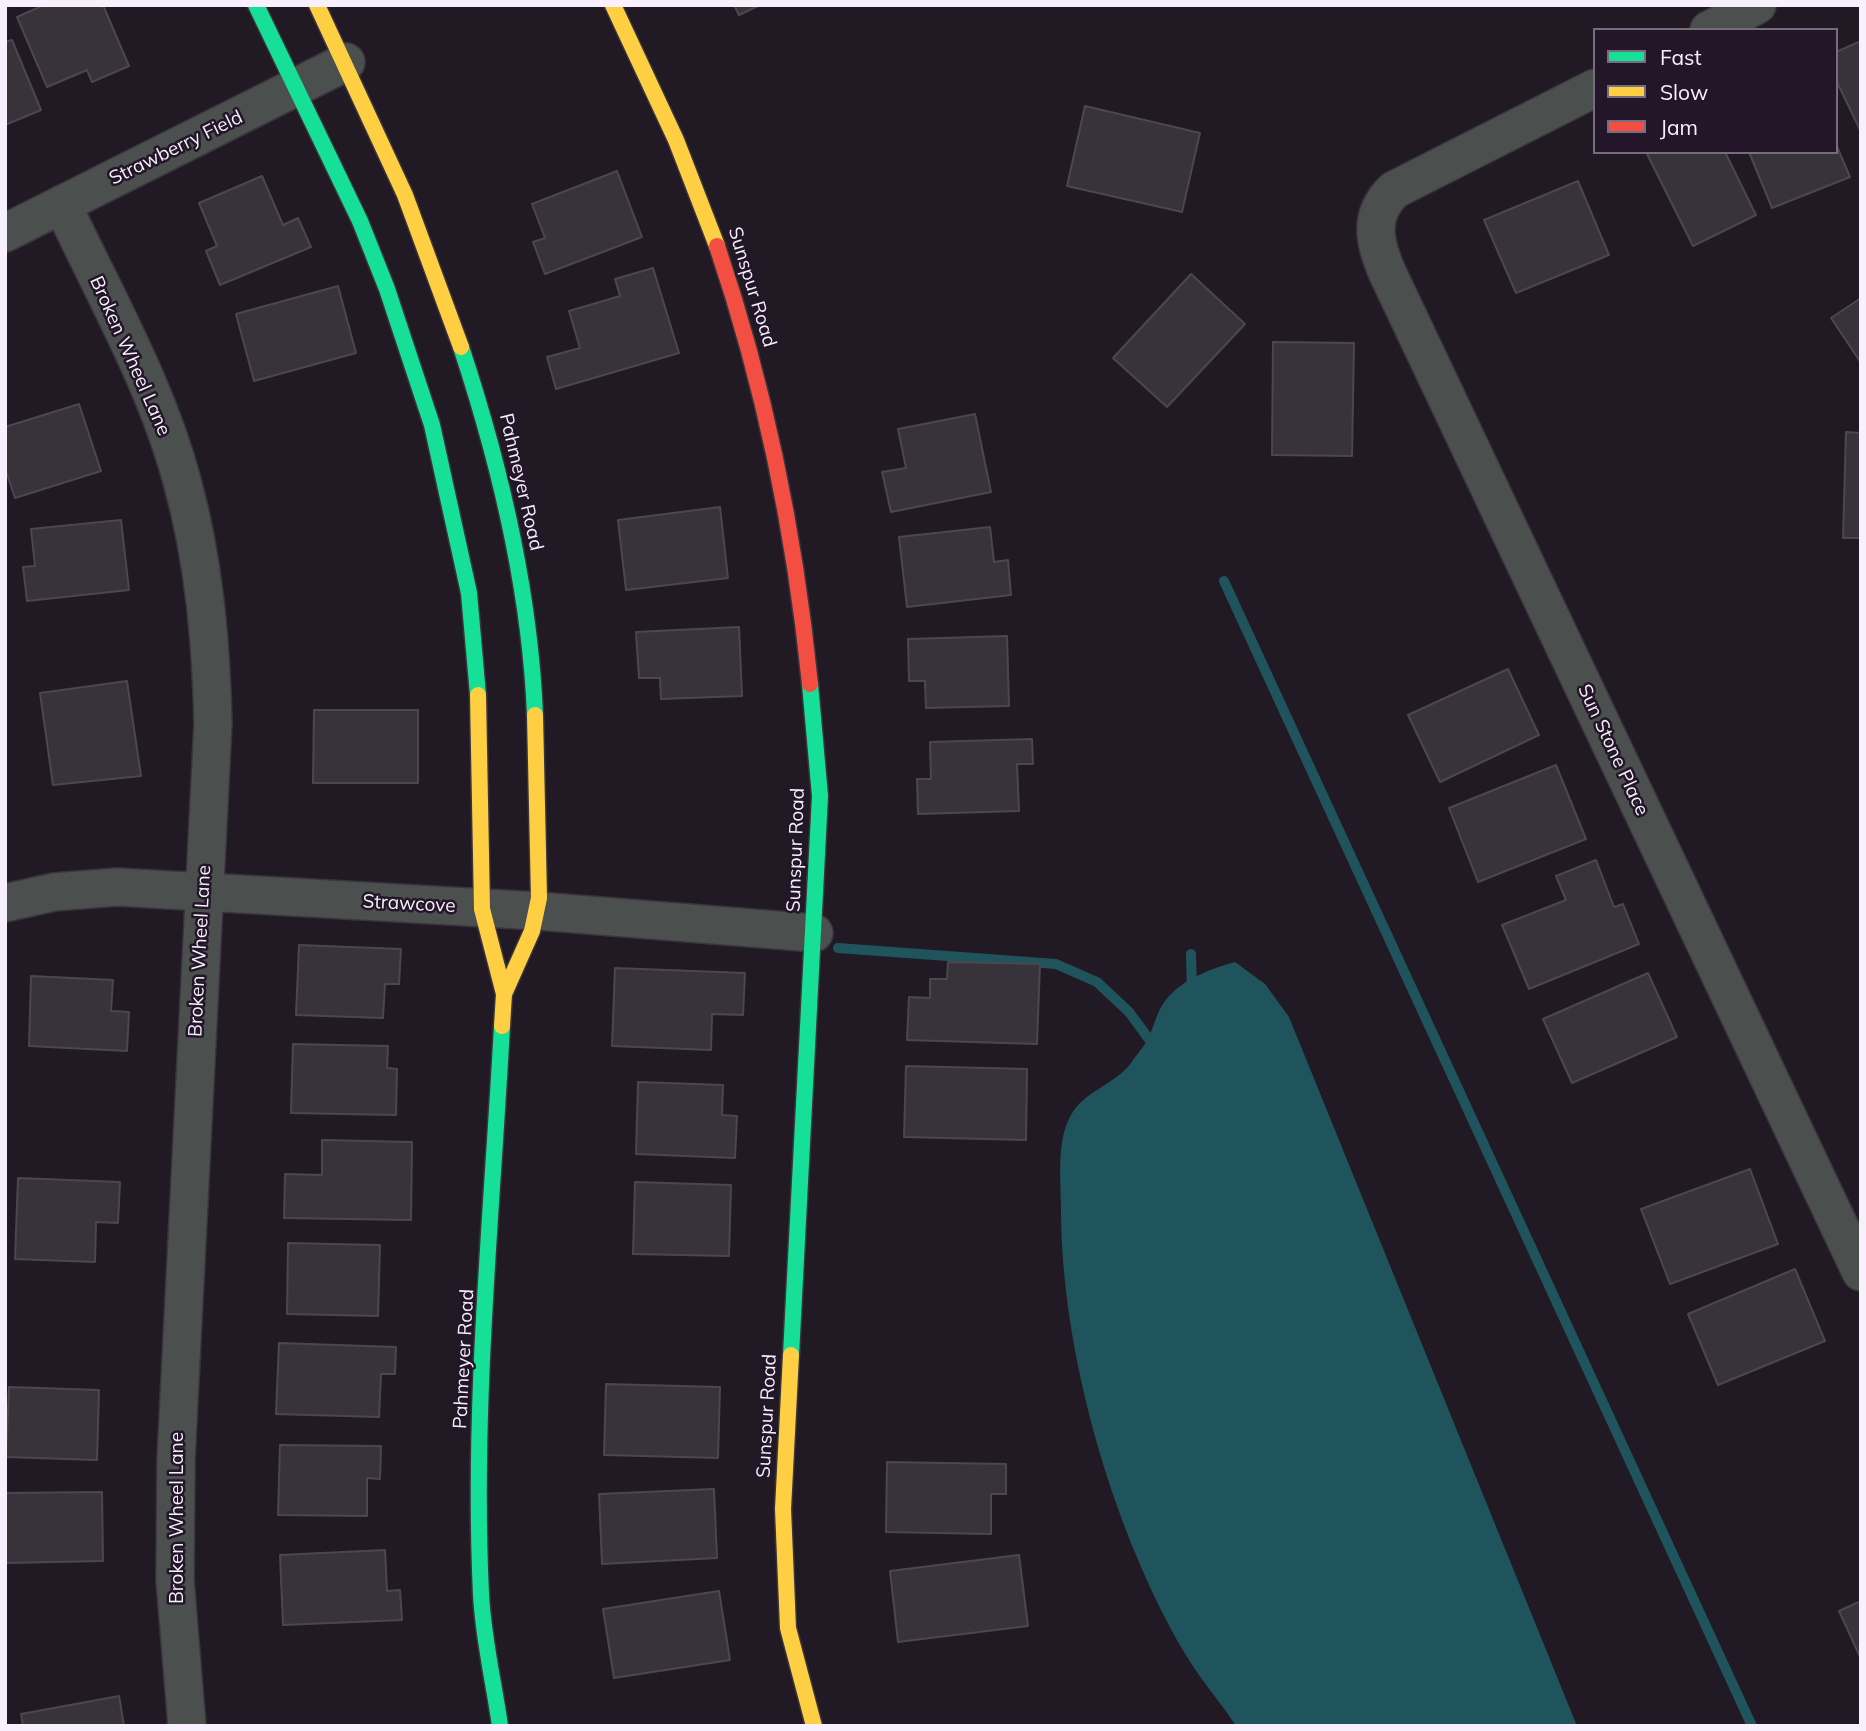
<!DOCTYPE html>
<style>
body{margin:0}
#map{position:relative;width:1866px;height:1731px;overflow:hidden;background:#211a24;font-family:Mulish,sans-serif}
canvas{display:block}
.frame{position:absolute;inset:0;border:7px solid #f8f0fd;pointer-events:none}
.legend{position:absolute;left:1593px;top:28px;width:245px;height:126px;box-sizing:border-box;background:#221628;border:2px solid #786d7d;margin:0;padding:9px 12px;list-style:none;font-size:21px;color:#f8f0fd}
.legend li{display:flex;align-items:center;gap:14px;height:35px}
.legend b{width:35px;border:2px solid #786d7d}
</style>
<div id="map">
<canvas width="1866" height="1731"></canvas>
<div class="frame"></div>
<ul class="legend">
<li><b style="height:9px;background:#16e098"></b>Fast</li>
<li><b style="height:9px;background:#ffcf43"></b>Slow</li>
<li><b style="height:9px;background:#f24e42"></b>Jam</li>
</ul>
</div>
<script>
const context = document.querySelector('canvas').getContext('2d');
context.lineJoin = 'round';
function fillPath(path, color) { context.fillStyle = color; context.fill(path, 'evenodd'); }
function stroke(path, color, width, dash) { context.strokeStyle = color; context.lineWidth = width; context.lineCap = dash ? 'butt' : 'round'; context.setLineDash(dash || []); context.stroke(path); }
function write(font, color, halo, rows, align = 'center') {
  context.font = font + ' Mulish,sans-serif'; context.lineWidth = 5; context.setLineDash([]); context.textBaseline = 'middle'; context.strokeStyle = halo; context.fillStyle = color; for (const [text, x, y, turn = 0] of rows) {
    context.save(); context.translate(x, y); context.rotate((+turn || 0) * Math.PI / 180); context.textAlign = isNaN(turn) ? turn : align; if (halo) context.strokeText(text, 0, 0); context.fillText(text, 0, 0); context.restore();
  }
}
const water = new Path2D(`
 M1235 962 1265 984 1289 1017 1577 1726H1236C1220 1701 1199 1678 1184 1652 1112 1529 1061 1351 1061 1209 1061 1179 1056 1141 1071 1115 1084 1091 1116 1084 1131 1063 1136 1055 1144 1047 1149 1037 1155 1023 1158 1007 1170 995 1186 978 1213 968 1235 962Z`);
const stream = new Path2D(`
 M1224 581 1752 1726
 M838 948 1056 964 1097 982 1129 1012 1157 1050
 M1191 954 1192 993`);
const building = new Path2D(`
 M44 5H103L129 66 92 82 87 70 47 87 17 17Z
 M734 5H760L739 15Z
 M12 40 41 110 5 125V42Z
 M1861 41V132L1836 80V52Z
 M1085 106 1200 133 1182 212 1067 186Z
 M1836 144 1850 177 1772 208 1749 152H1836Z
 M1646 152H1725L1756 215 1693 246Z
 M617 171 642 237 545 274 533 242 545 238 532 204Z
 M262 176 283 225 298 218 311 247 220 285 206 251 217 246 199 203Z
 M1578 181 1609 255 1516 293 1484 220Z
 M653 268 679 353 556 389 547 357 580 348 569 311 620 296 615 279Z
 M1191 274 1245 324 1167 407 1113 358Z
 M338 286 356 353 254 381 236 314Z
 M1861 298V363L1831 318Z
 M1273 342 1354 343 1352 456 1272 455Z
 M79 404 101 471 15 498 5 468V427Z
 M975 414 991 492 891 512 882 472 906 468 898 429Z
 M1846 432 1861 433V538H1843Z
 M720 507 728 578 626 590 618 520Z
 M121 520 129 590 27 601 23 567 35 566 31 529Z
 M990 527 994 562 1008 560 1011 595 907 607 899 537Z
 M739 627 742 696 661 699 660 678H639L636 632Z
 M1007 636 1009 706 926 708 925 681H909L908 639Z
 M1508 669 1539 735 1440 782 1408 715Z
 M127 681 141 776 53 785 40 693Z
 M314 710H418V783H313Z
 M1032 739 1033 764H1017L1019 811 918 814 917 779H931L930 742Z
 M1556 765 1586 839 1478 882 1449 808Z
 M1596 860 1614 907 1623 904 1639 944 1529 989 1502 925 1566 900 1556 876Z
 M299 945 401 949 399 984H385L383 1018 296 1015Z
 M948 962 1040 964 1037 1044 907 1040 909 997 930 998V979H947Z
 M615 968 745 973 743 1015 712 1014 711 1050 612 1046Z
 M1648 973 1677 1037 1572 1083 1543 1019Z
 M31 976 113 980 111 1011 129 1012 127 1051 29 1046Z
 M293 1044 388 1046 387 1068 397 1069 396 1115 291 1113Z
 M906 1066 1027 1069 1026 1140 904 1137Z
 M638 1082 723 1085 722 1115 737 1116 735 1158 636 1154Z
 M322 1140 412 1142 411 1220 284 1218 285 1174 322 1175Z
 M1750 1169 1778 1244 1670 1284 1641 1209Z
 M18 1178 120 1182 118 1223 96 1222 95 1262 15 1259Z
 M635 1182 731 1185 729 1256 633 1254Z
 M288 1243 380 1245 378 1316 287 1314Z
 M1795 1269 1825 1341 1718 1385 1688 1314Z
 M279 1343 396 1347 395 1374H381L379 1417 276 1414Z
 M606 1384 720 1387 718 1458 604 1455Z
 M9 1387 99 1390 97 1460 6 1457Z
 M280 1445 381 1446 380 1479 367 1478V1516L278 1515Z
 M887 1462 1006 1464V1494H991V1534L886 1532Z
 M714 1489 717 1558 602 1564 599 1494Z
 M102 1492 103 1561 6 1563 5 1493Z
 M385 1550 387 1591 400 1590 402 1620 283 1625 280 1555Z
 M1019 1555 1028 1626 898 1642 890 1571Z
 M719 1591 730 1660 614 1678 603 1609Z
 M1861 1601V1659L1839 1611Z
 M119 1696 124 1726H23L21 1714Z`);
const street = new Path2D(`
 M1709 30 1757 5
 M1595 88 1394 190C1368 215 1374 242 1387 272L1861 1272
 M62 204C104 294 156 384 182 481 204 560 211 642 213 723L176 1459 175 1580 187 1726
 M5 233 346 62
 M5 903 54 892 117 887 538 911 814 933`);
const fast = new Path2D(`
 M256 5 360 221 387 289 432 425 469 593 478 695
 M461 347C500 465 530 591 535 715
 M791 1355 820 796 810 684
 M500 1726C494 1683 483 1638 481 1594 472 1406 492 1214 502 1026`);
const slow = new Path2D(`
 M317 5 405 195 461 347
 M613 5 676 140 717 246
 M478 695 482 909 504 994 502 1026
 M504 994 532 931 539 898 535 715
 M791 1355 783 1509 788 1628 814 1726`);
const jam = new Path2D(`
 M717 246C765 388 795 535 810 684`);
const streetNames = [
 ["Strawberry Field",176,148,-26],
 ["Sunspur Road",752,287,73],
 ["Broken Wheel Lane",130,356,66],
 ["Pahmeyer Road",521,482,77],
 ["Sun Stone Place",1613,750,65],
 ["Sunspur Road",796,850,-88],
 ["Strawcove",409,904,3],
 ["Broken Wheel Lane",200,951,-87],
 ["Pahmeyer Road",464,1359,-87],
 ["Sunspur Road",767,1416,-87],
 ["Broken Wheel Lane",177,1518,-90]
];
fillPath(water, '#20545c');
stroke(stream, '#20545c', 10);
fillPath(building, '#38323a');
stroke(building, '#4c474f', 2);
stroke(street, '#3a353d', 40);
stroke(fast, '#3a353d', 19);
stroke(slow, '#3a353d', 19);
stroke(jam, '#3a353d', 19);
stroke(street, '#4b4f4e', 37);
stroke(fast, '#16e098', 16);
stroke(slow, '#ffcf43', 16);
stroke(jam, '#f24e42', 16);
write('19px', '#f8f0fd', '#221628', streetNames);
</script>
